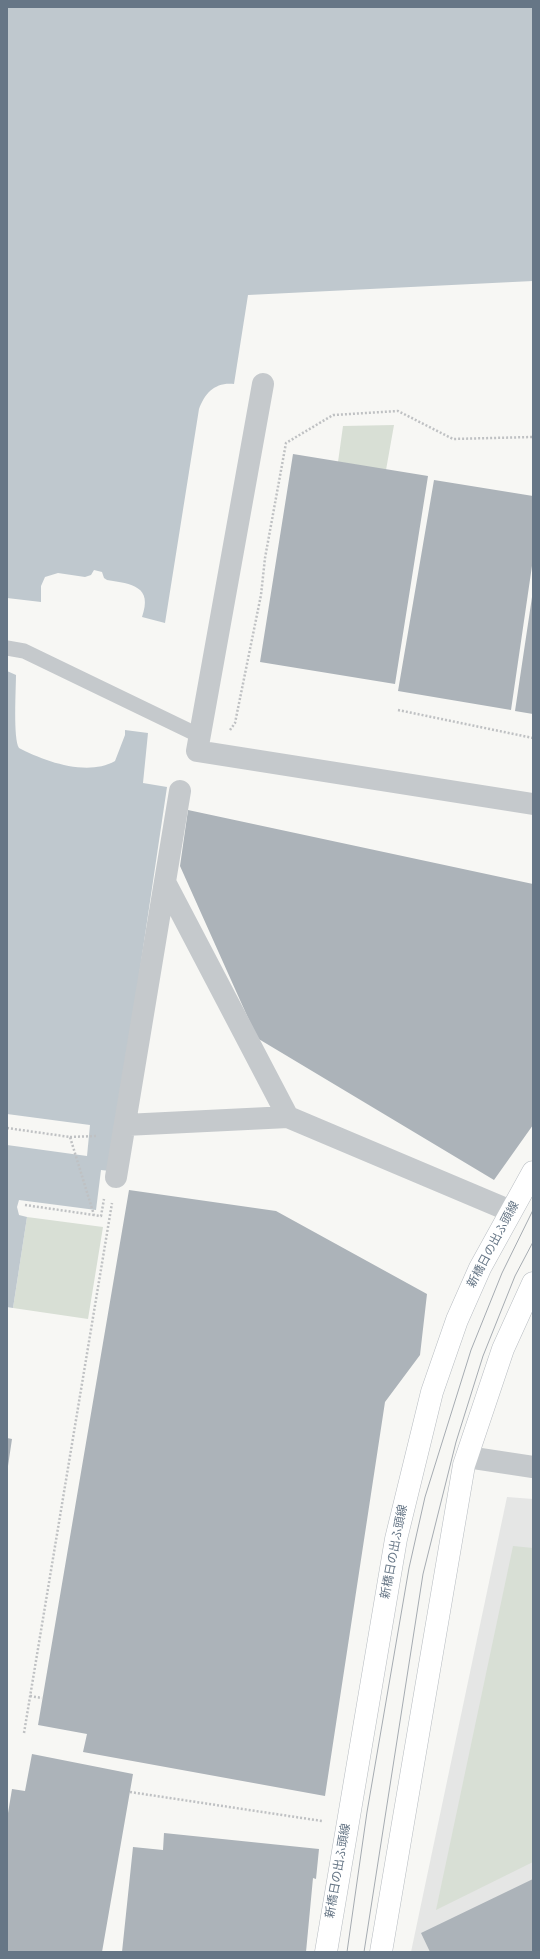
<!DOCTYPE html>
<meta charset="utf-8">
<style>
body{margin:0}
#map{position:relative;width:540px;height:1959px;overflow:hidden;background:#f7f7f4;font-family:"Source Sans 3",sans-serif}
canvas{display:block}
.frame{position:absolute;inset:0;border:8px solid #667686;pointer-events:none}
</style>
<div id="map">
<canvas width="540" height="1959"></canvas>
<div class="frame"></div>
</div>
<script>
const context = document.querySelector('canvas').getContext('2d');
context.lineJoin = 'round';
function fillPath(path, color) { context.fillStyle = color; context.fill(path, 'evenodd'); }
function stroke(path, color, width, dash) { context.strokeStyle = color; context.lineWidth = width; context.lineCap = dash ? 'butt' : 'round'; context.setLineDash(dash || []); context.stroke(path); }
function write(font, color, halo, rows, align = 'center') {
  context.font = font + ' "Source Sans 3","Noto Sans JP",sans-serif'; context.lineWidth = 4; context.setLineDash([]); context.textBaseline = 'middle'; context.strokeStyle = halo; context.fillStyle = color; for (const [text, x, y, turn = 0] of rows) {
    context.save(); context.translate(x, y); context.rotate((+turn || 0) * Math.PI / 180); context.textAlign = isNaN(turn) ? turn : align; if (halo) context.strokeText(text, 0, 0); context.fillText(text, 0, 0); context.restore();
  }
}
const built = new Path2D(`
 M507 1497 533 1499V1952H411Z`);
const green = new Path2D(`
 M394 425 386 470 338 462 343 426Z
 M27 1217 103 1227 88 1319 13 1308Z
 M513 1546 533 1548V1862L436 1910Z`);
const water = new Path2D(`
 M7 7H533V281L248 295 234 384C215 382 205 393 199 409L165 623 142 617C153 586 132 584 107 580L104 578 102 572 94 570 91 575 85 577 58 573 45 577 41 586V602L7 598Z
 M7 671 16 675C16 688 13 739 19 748 44 761 87 777 115 761L125 735V730L148 733 143 783 167 787 110 1171 101 1170 96 1210 19 1200 17 1207 19 1215 27 1217 13 1308 7 1307Z`);
const pier = new Path2D(`
 M7 1114 90 1125 87 1156 7 1145Z`);
const building = new Path2D(`
 M293 454 428 476 395 684 260 662Z
 M434 480 533 496V559L511 710 398 691Z
 M532 597H533V714L515 711Z
 M188 810 533 884V1125L494 1180 257 1038 180 866Z
 M129 1190 276 1211 427 1294 420 1355 385 1402 325 1796 83 1752 87 1734 38 1725Z
 M7 1438 12 1439 8 1466H7Z
 M32 1754 133 1774 102 1952H7V1819L12 1789 25 1791Z
 M164 1833 319 1849 316 1879 313 1878 306 1952H122L133 1847 163 1850Z
 M533 1879V1952H430L421 1933Z`);
const path = new Path2D(`
 M398 710 533 738
 M230 730 235 723 261 595 265 558 286 443 333 415 398 411 453 439 533 437
 M7 1128 70 1137 94 1215 101 1216 104 1199
 M70 1137 96 1136
 M25 1205 94 1215
 M30 1696 42 1698
 M24 1733 112 1203
 M130 1792 322 1821`);
const service = new Path2D(`
 M7 648 24 651 200 736`);
const pedestrian = new Path2D(`
 M165 882 288 1117 501 1207
 M125 1125 288 1117
 M116 1177 180 791`);
const minor = new Path2D(`
 M467 1457 533 1467`);
const tertiary = new Path2D(`
 M263 384 197 751 533 804`);
const secondary = new Path2D(`
 M326 1952 396 1539 432 1392 457 1320 480 1268 533 1172
 M381 1952 464 1465 503 1349 533 1283`);
const tram = new Path2D(`
 M347 1952 367 1812 409 1568 425 1497 471 1350 502 1273 533 1210
 M364 1952 423 1574 456 1442 483 1356 515 1276 533 1242`);
const streetNames = [
 ["新橋日の出ふ頭線",494,1245,-62],
 ["新橋日の出ふ頭線",395,1552,-79],
 ["新橋日の出ふ頭線",339,1871,-80]
];
fillPath(built, '#e5e6e5');
fillPath(green, '#d8dfd5');
fillPath(water, '#bfc8ce');
fillPath(pier, '#f7f7f4');
fillPath(building, '#acb3b9');
stroke(secondary, '#b7bcc1', 23);
stroke(path, '#bfc1c3', 2.5, [2, 2]);
stroke(service, '#c5c9cc', 15);
stroke(pedestrian, '#c5c9cc', 22);
stroke(minor, '#c5c9cc', 22);
stroke(tertiary, '#c5c9cc', 22);
stroke(secondary, '#fff', 22);
stroke(tram, '#a5abb1', 1);
write('12px', '#667686', '#fff', streetNames);
</script>
